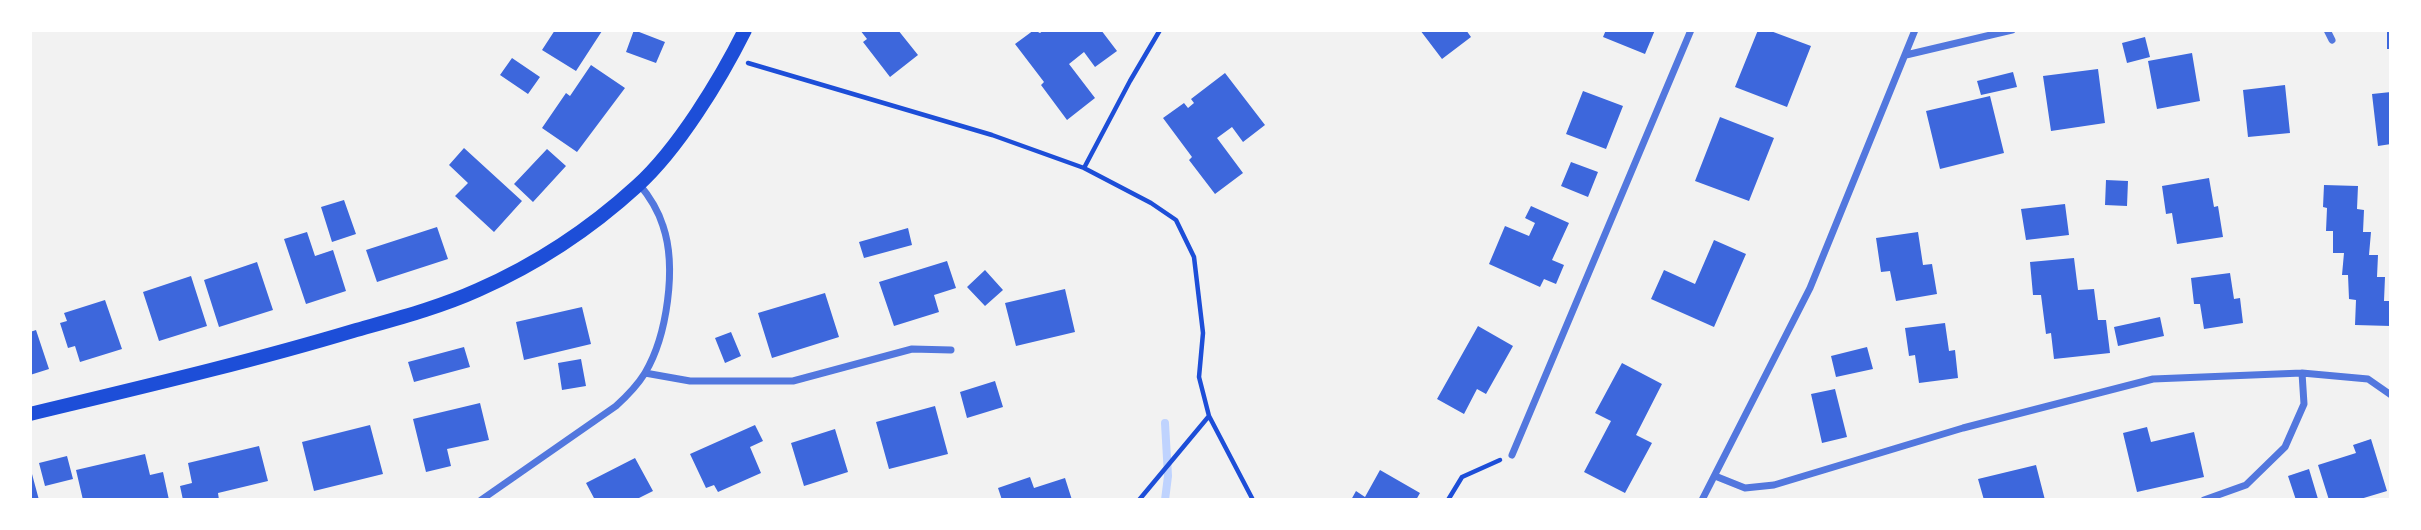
<!DOCTYPE html>
<style>
body{margin:0}
#map{position:relative;width:2421px;height:530px;overflow:hidden;background:#f2f2f2;font-family:"Nunito Sans",sans-serif}
canvas{display:block}
.frame{position:absolute;inset:0;border:32px solid #fff;pointer-events:none}
</style>
<div id="map">
<canvas width="2421" height="530"></canvas>
<div class="frame"></div>
</div>
<script>
const context = document.querySelector('canvas').getContext('2d');
context.lineJoin = 'round';
function stroke(path, color, width, dash) { context.strokeStyle = color; context.lineWidth = width; context.lineCap = dash ? 'butt' : 'round'; context.setLineDash(dash || []); context.stroke(path); }
function fillPath(path, color) { context.fillStyle = color; context.fill(path, 'evenodd'); }
const stream = new Path2D(`
 M1165 423 1168 476 1165 500`);
const building = new Path2D(`
 M555 30H600L602 31 576 71 542 50Z
 M634 30 665 42 656 63 626 52Z
 M860 30H898L918 55 890 77 863 42 867 39Z
 M1034 30 1040 33 1044 30H1101L1117 51 1095 67 1084 52 1069 64 1095 98 1067 120 1041 85 1044 82 1015 44Z
 M1420 30H1466L1471 37 1442 59Z
 M1606 30H1655L1645 54 1603 37Z
 M1758 30H1768L1811 46 1787 107 1735 87Z
 M2387 30H2391V49H2387Z
 M2145 37 2150 57 2127 63 2122 43Z
 M2192 53 2200 101 2157 109 2148 61Z
 M512 58 540 77 528 94 500 75Z
 M591 65 625 88 577 152 542 128 566 93 570 96Z
 M2098 69 2105 123 2051 131 2043 76Z
 M2013 72 2017 87 1981 95 1977 81Z
 M1225 73 1265 125 1243 142 1232 127 1217 138 1243 173 1215 194 1189 160 1192 157 1163 118 1184 103 1188 108 1194 103 1191 99Z
 M2285 85 2290 133 2248 137 2243 90Z
 M1583 91 1623 106 1606 149 1566 134Z
 M2391 92V144L2378 146 2372 94Z
 M1990 96 2004 153 1940 169 1926 111Z
 M1720 117 1774 138 1749 201 1695 181Z
 M464 148 522 201 494 232 455 196 468 183 449 165Z
 M547 149 566 166 533 202 514 184Z
 M1571 162 1598 172 1588 197 1561 186Z
 M2209 178 2214 207 2218 206 2223 237 2177 244 2172 213 2166 214 2162 186Z
 M2106 180 2128 181 2127 206 2105 205Z
 M2324 185 2358 186 2357 209 2364 210 2363 232H2371L2369 255H2378L2377 277H2385L2384 301H2391V326L2355 325 2356 300 2349 299 2348 275H2342L2344 253H2333V231H2326L2327 208 2323 207Z
 M344 200 356 234 332 242 321 207Z
 M2065 204 2069 235 2026 240 2021 209Z
 M1531 206 1569 223 1552 260 1564 265 1556 284 1544 279 1540 287 1489 264 1505 226 1529 236 1535 223 1525 218Z
 M437 227 448 259 377 282 366 250Z
 M908 228 912 245 864 258 859 242Z
 M307 232 315 256 333 250 346 291 306 304 284 239Z
 M1918 232 1923 265 1932 264 1937 294 1896 301 1890 271 1881 272 1876 238Z
 M1714 240 1746 254 1714 327 1651 299 1664 270 1695 284Z
 M2074 258 2078 290 2094 289 2098 320H2106L2110 353 2054 359 2051 333 2046 334 2041 295H2033L2030 262Z
 M947 261 956 288 934 295 939 312 894 326 879 282Z
 M257 262 273 310 219 327 204 280Z
 M985 270 1003 290 985 306 967 287Z
 M2230 273 2234 299 2240 298 2243 323 2204 329 2200 304H2194L2191 278Z
 M191 276 207 326 159 341 143 292Z
 M1065 289 1075 332 1016 346 1005 303Z
 M825 293 839 337 772 358 758 313Z
 M105 300 122 349 80 362 75 346 68 348 60 323 67 321 64 313Z
 M582 307 591 344 524 360 516 322Z
 M2160 317 2164 336 2118 346 2114 327Z
 M1945 323 1949 351 1955 350 1958 378 1919 383 1915 355 1909 356 1905 328Z
 M1478 326 1513 346 1486 394 1477 389 1464 414 1437 399Z
 M36 330 49 369 30 375V332Z
 M731 332 741 356 725 363 715 338Z
 M464 347 470 367 414 382 408 362Z
 M1867 347 1873 369 1836 377 1831 356Z
 M581 359 586 386 562 390 558 363Z
 M1622 363 1662 384 1636 435 1652 443 1625 493 1584 472 1611 421 1595 413Z
 M995 381 1003 407 967 418 960 392Z
 M1835 389 1847 437 1822 443 1811 394Z
 M480 403 489 440 447 449 451 466 426 472 413 419Z
 M935 406 948 454 889 469 876 422Z
 M370 425 383 474 314 491 302 442Z
 M755 425 763 441 750 447 761 473 718 492 714 485 706 488 690 454Z
 M2147 427 2151 442 2194 432 2204 477 2137 492 2123 433Z
 M835 429 848 472 804 486 791 443Z
 M2371 439 2387 491 2357 500H2329L2318 465 2356 453 2353 445Z
 M259 446 268 481 218 493 219 500H183L180 486 192 483 188 463Z
 M145 454 150 475 163 472 169 500H83L76 470Z
 M67 456 73 479 45 486 39 463Z
 M635 458 653 491 635 500H595L586 483Z
 M2036 465 2045 500H1984L1978 479Z
 M2309 469 2318 499 2296 500 2288 476Z
 M1380 470 1420 493 1416 500H1351L1356 491 1365 497Z
 M30 474H32L39 500H30Z
 M1030 477 1034 488 1065 478 1072 500H1002L998 488Z`);
const path = new Path2D(`
 M1160 30 1130 81 1084 168 1151 203 1176 220 1194 257 1203 333 1199 377 1209 416 1253 500
 M748 63 992 135 1084 168
 M1139 500 1209 416
 M1448 500 1462 477 1500 460`);
const minor = new Path2D(`
 M2327 30 2332 40
 M1906 55 2012 30
 M645 373 690 381H793L912 349 951 350
 M1512 455 1691 30
 M1715 476 1745 488 1774 485 1963 428 2153 379 2302 373 2368 379 2391 395
 M481 500 616 406C627 396 637 386 645 373 667 336 677 267 663 226 658 210 650 197 639 184
 M1702 500 1810 288 1915 30
 M2204 500 2246 485 2285 447 2304 404 2302 373`);
const secondary = new Path2D(`
 M30 414C138 388 246 363 353 331 395 319 438 308 478 290 535 265 591 228 637 186 678 149 720 80 745 30`);
stroke(stream, '#bfd3fe', 8);
fillPath(building, '#3d67dc');
stroke(path, '#1d4ed8', 4.5);
stroke(minor, '#5277de', 7);
stroke(secondary, '#1d4ed8', 14);
</script>
